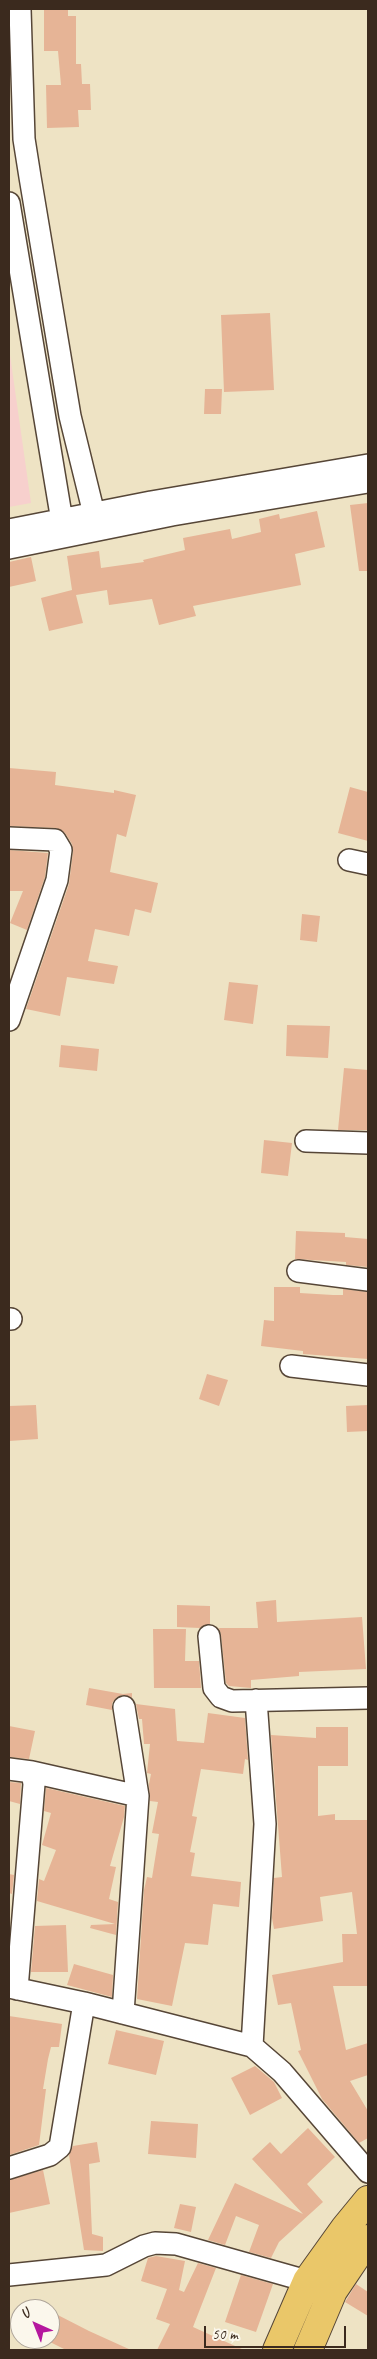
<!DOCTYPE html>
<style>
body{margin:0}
#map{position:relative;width:377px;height:2359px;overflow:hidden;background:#eee3c4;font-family:Caveat,sans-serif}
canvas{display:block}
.frame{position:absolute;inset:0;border:10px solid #3b2a1e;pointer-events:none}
.north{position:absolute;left:10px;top:2299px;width:50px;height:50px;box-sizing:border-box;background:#fbf7ec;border:1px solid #aea59a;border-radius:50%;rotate:316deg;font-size:14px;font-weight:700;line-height:20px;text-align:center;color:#3b2a1e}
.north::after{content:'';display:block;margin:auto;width:18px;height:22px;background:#b5179e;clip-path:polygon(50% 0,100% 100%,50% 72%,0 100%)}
.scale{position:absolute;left:204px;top:2326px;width:142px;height:22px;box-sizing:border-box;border:2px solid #3b2a1e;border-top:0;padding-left:6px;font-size:15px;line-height:18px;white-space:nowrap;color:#3b2a1e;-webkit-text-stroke:4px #fbf7ec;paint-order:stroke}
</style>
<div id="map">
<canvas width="377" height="2359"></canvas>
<div class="frame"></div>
<div class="north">U</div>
<div class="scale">50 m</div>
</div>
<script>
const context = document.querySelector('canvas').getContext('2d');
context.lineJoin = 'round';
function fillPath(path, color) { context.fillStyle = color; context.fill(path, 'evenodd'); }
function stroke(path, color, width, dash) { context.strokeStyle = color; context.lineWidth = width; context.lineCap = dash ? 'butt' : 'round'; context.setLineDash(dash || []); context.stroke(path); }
const built = new Path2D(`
 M9 348 31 503 9 507Z`);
const building = new Path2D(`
 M44 9H68V16H76V64H81L82 84H90L91 110H78L79 127 47 128 46 85H61L58 51H44Z
 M270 313 274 390 224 392 221 315Z
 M205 389H222L221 414H204Z
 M368 503V571H359L350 505Z
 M317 511 325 547 295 554 301 585 193 606 196 616 159 625 152 599 109 605 107 590 76 595 83 623 49 631 41 598 72 590 67 556 99 551 101 568 144 562 143 560 185 550 183 538 230 529 232 539 261 532 259 519 279 514 280 519Z
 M31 557 36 581 9 587V562Z
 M9 768 56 772 55 785 114 793V790L136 795 126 837 117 834 110 872 158 883 151 913 135 909 129 936 95 929 88 961 118 966 114 984 67 977 60 1016 26 1009 69 884 73 852 72 844 65 833 56 828 9 826Z
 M350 787 368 792V841L338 833Z
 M9 850 48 853 45 877 27 930 10 923 23 891H9Z
 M302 914 320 916 317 942 300 940Z
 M229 982 258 985 253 1024 224 1020Z
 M287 1025 330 1026 328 1058 286 1056Z
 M61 1045 99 1049 97 1071 59 1067Z
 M344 1068 368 1070V1130H338Z
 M264 1140 292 1143 288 1176 261 1173Z
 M296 1231 345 1233V1237L368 1239V1267L346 1265V1262L295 1259Z
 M274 1287H300V1293L333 1295H343V1289L368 1292V1359L303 1354V1351L261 1346 264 1320 274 1321Z
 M207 1374 228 1380 219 1406 199 1399Z
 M36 1405 38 1439 9 1441V1406Z
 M368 1405V1431L347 1432 346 1406Z
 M276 1600 277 1622 362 1617 366 1669 299 1672V1676L251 1680V1688L229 1686 226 1683 221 1635 219 1628H258L256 1602Z
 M177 1605 210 1606V1624L200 1628 177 1627Z
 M153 1629H186L185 1661H199L201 1688H154Z
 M89 1688 123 1694 132 1693V1698L123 1695 117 1697 112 1703V1710L86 1705Z
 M136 1704 175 1709 177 1741 204 1743 208 1713 245 1718 248 1760 245 1759 243 1774 201 1769 192 1816 197 1817 190 1852 195 1853 191 1876 241 1882 239 1907 213 1904 208 1945 185 1943 172 2006 137 1999 144 1890 147 1877 152 1878 159 1834 152 1833 158 1802 150 1801 149 1784 151 1774 147 1773 150 1744H144L142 1719H139Z
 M9 1726 35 1731 29 1759 9 1757Z
 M316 1727H348V1766H318V1816L335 1814V1820H368V1986H333L346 2050 368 2043V2075L350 2081 368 2111V2138L359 2143 322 2099 298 2051 301 2050 291 2003 278 2005 272 1975 343 1962 342 1934H357L352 1892 320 1897 323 1921 274 1929 272 1918 274 1878 282 1877 271 1735 316 1738Z
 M9 1782 21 1783 20 1804 9 1801Z
 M46 1788 125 1806 124 1817 110 1866 116 1867 109 1899 118 1902 116 1935 90 1928 91 1925 115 1924 37 1901 39 1879 44 1881 56 1850 42 1845 51 1813 44 1811Z
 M9 1874 14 1875 12 1894 9 1893Z
 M66 1925 68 1972H31L35 1926Z
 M74 1964 113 1975 112 1997 67 1985Z
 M9 2016 62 2024 59 2047H51L48 2059 43 2089H46L39 2145 9 2155Z
 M116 2030 164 2041 156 2075 108 2064Z
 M255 2066 274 2082 282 2098 250 2115 231 2078Z
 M151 2121 198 2124 196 2158 148 2154Z
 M308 2128 335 2157 307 2184 323 2202 279 2242 271 2258 249 2252 259 2225 236 2216 225 2245 208 2240 235 2183 303 2214 252 2159 270 2142 281 2154Z
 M97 2142 100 2162 89 2164 92 2234 103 2237V2251L84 2250 69 2155 73 2146Z
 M43 2170 50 2204 9 2213V2180Z
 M180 2204 196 2207 191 2232 174 2228Z
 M156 2256 185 2261 179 2290 184 2292 198 2263 216 2268 193 2327 244 2350H157L170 2324 156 2319 167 2289 141 2281 148 2258Z
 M241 2275 273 2284 256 2332 225 2322Z
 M356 2284 368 2292V2316L345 2302Z
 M50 2311 89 2331 131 2350H66L50 2342Z`);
const minor = new Path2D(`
 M20 9 24 139 30 177 70 416 94 514
 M9 203 64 533
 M9 530 151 502 368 465
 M9 548 172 515 368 482
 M9 838 55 840 61 850 57 880 9 1020
 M349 860 368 864
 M306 1141 368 1143
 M298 1271 368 1280
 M9 1319H11
 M291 1366 368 1375
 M209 1636 214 1688 221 1697 232 1701 368 1698
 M9 1769 32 1772 34 1784 17 1989
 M32 1772 138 1796
 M9 1987 84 2003 252 2046 282 2072 368 2172
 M123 2013 138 1796 124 1707
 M252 2046 265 1824 256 1700
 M9 2168 50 2155 60 2147 84 2003
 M9 2275 106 2265 144 2246 155 2243 176 2244 307 2281`);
const trunk = new Path2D(`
 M277 2350 307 2281 345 2228 368 2200
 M308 2350 333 2291 368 2239`);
fillPath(built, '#f7d0cd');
fillPath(building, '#e6b496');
stroke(minor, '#564637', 24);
stroke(trunk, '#564637', 30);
stroke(minor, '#fff', 21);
stroke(trunk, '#eac769', 28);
</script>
